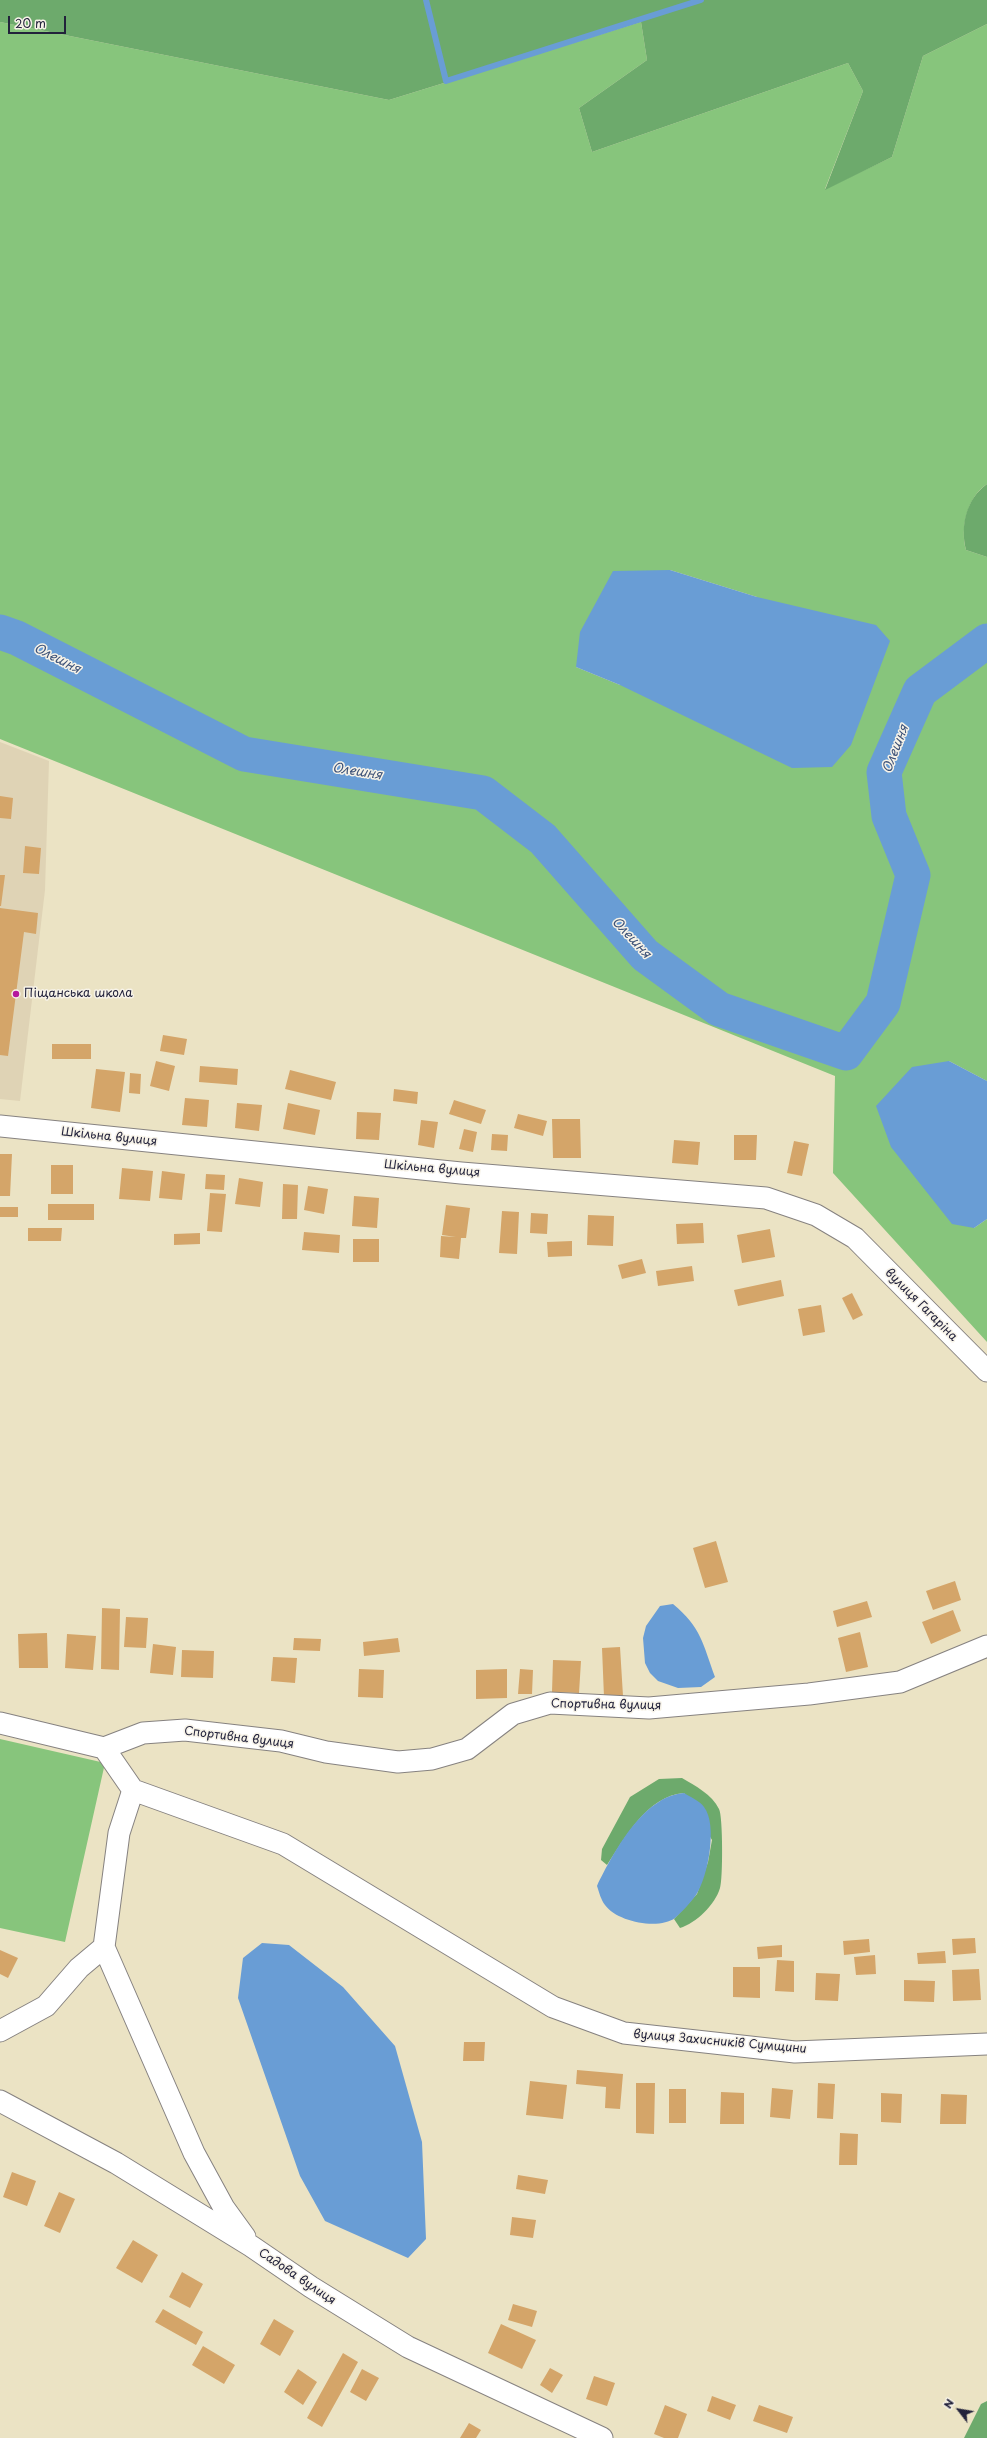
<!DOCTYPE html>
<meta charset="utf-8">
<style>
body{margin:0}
#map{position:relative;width:987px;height:2438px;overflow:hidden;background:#ebe3c4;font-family:"Playpen Sans",sans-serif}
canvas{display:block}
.north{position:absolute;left:939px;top:2390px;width:40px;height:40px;-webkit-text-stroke:3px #f7f3e8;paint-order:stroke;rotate:301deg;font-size:11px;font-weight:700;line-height:16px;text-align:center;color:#22223b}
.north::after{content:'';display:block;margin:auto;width:14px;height:18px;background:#22223b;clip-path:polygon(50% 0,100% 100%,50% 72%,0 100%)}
.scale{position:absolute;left:8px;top:16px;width:58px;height:18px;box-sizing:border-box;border:2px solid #22223b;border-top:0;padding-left:5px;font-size:12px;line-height:14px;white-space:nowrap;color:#22223b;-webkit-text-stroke:3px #f7f3e8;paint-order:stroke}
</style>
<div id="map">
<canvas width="987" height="2438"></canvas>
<div class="north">N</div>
<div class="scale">20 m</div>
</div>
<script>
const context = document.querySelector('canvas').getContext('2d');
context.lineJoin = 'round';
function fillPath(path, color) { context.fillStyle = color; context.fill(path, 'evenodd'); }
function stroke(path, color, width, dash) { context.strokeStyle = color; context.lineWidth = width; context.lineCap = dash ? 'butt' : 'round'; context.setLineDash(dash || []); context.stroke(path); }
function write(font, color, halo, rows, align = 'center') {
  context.font = font + ' "Playpen Sans",sans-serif'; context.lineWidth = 3; context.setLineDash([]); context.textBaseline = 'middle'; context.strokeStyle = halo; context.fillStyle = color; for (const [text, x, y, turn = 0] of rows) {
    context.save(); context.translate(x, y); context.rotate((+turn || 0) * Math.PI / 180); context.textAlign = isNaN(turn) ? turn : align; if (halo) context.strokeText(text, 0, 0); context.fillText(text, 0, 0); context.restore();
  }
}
const built = new Path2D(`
 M0 742 49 761 45 890 20 1101 0 1099Z`);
const green = new Path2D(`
 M0 22 389 100 641 22 647 60 579 108 592 152 848 63 863 91 825 189 892 157 923 56 987 24V484C967 497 960 528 966 550L987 557V1081L949 1061 974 1228 987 1219V1342L833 1173 835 1076 0 739ZM670 570 757 597 620 685 576 667Z
 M0 1739 105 1763 65 1942 0 1928Z`);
const forest = new Path2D(`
 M0 0H987V24L923 56 892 157 825 190 863 91 848 63 592 152 579 108 647 60 641 22 389 100 0 22Z
 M987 484V557L966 550C960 526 966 499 987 484Z
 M682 1778C695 1786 712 1794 719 1809 723 1816 723 1880 720 1888 715 1905 696 1923 680 1928L674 1919 697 1894 708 1862 712 1840 684 1793C647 1796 625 1838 607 1865L601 1860 602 1849 630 1797 659 1779Z
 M987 2401V2438H964L981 2404Z`);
const water = new Path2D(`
 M670 570 757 597 876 625 890 641 851 745 832 767 792 768 620 685 576 667 580 632 613 571Z
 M949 1061 987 1081V1219L974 1228 952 1224 891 1147 876 1106 912 1067Z
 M673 1604C701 1627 703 1644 715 1677L701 1687 678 1688 658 1681 650 1673 645 1663 643 1638 646 1626 660 1606Z
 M684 1793C690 1797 700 1801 704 1807 718 1825 708 1877 696 1895 691 1902 682 1912 675 1918 659 1930 617 1922 605 1905 601 1900 599 1892 597 1886 613 1853 643 1796 684 1793Z
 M262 1943 289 1945 343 1987 395 2046 422 2142 426 2239 408 2258 325 2221 300 2176 238 1998 243 1958Z`);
const stream = new Path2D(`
 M426 0 446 81 701 0`);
const river = new Path2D(`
 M0 632 17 638 244 754 483 793 543 839 645 955 719 1009 846 1053 883 1003 913 875 889 816 884 772 920 691 987 641`);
const building = new Path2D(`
 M0 796 13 798 11 819 0 818Z
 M25 846 41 848 39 874 23 873Z
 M0 875H5L1 906H0Z
 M0 908 38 913 36 934 24 932 8 1056 0 1055Z
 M163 1035 187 1039 184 1055 160 1051Z
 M52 1044H91V1059H52Z
 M156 1061 175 1066 169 1091 150 1086Z
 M200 1066 238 1069 237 1085 199 1082Z
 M96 1069 125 1072 120 1112 91 1108Z
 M290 1070 336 1082 331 1100 285 1089Z
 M130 1073 141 1074 140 1094 129 1093Z
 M394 1089 418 1092 417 1104 393 1101Z
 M185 1098 209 1100 207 1127 182 1125Z
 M454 1100 486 1110 481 1124 449 1114Z
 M237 1103 262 1105 259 1131 235 1128Z
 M288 1103 320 1110 315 1135 283 1129Z
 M357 1112 381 1113 379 1140 356 1139Z
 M518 1114 547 1121 543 1136 514 1128Z
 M552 1119H580L581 1158H553Z
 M421 1120 438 1122 434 1148 418 1145Z
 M464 1129 477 1132 473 1152 459 1149Z
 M492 1134 508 1135 507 1151 491 1150Z
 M734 1135H757L756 1160H734Z
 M674 1140 700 1142 698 1165 672 1163Z
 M794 1141 809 1144 802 1176 787 1173Z
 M0 1154H12L10 1196H0Z
 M51 1165H73V1194H51Z
 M122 1168 153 1171 150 1201 119 1199Z
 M162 1171 185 1174 182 1200 159 1198Z
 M206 1174 225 1175 224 1190 205 1189Z
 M239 1178 263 1182 260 1207 235 1204Z
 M283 1184 298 1185 297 1219H282Z
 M308 1186 328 1189 324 1214 304 1210Z
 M210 1193 226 1194 222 1232 207 1231Z
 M354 1196 379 1198 377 1228 352 1226Z
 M48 1204H94V1220H48Z
 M446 1205 470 1208 466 1238H461L459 1259 440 1257 441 1236 456 1237 442 1235Z
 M0 1207H18V1217H0Z
 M502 1211 519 1212 517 1254 499 1253Z
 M531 1213 548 1214 547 1234 530 1233Z
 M588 1215 614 1216 613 1246 587 1245Z
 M703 1223 704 1243 677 1244 676 1224Z
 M28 1228H62L61 1241H28Z
 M770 1229 775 1257 742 1263 737 1235Z
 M304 1232 340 1235 339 1253 302 1250Z
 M200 1233V1244L174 1245V1234Z
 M353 1239H379V1262H353Z
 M572 1241V1256L548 1257 547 1242Z
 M642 1259 646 1273 622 1279 618 1265Z
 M692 1266 694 1281 658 1286 656 1271Z
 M781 1280 784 1296 738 1306 734 1290Z
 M852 1293 863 1315 853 1320 842 1298Z
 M821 1305 825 1332 803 1336 798 1309Z
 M716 1541 728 1582 705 1588 693 1548Z
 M955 1581 961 1600 933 1610 926 1591Z
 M867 1601 872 1617 837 1627 833 1611Z
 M102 1608 120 1609 119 1670 101 1669Z
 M953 1610 961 1631 931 1644 922 1622Z
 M126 1617 148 1618 146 1648 124 1647Z
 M860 1632 868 1667 846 1672 838 1638Z
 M47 1633 48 1668H19L18 1634Z
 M67 1634 96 1636 93 1670 65 1668Z
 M294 1638 321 1639 320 1651 293 1650Z
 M398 1638 400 1652 364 1656 363 1642Z
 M153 1644 176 1647 173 1675 150 1673Z
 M620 1647 623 1696 604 1697 602 1648Z
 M182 1650 214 1651 213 1678 181 1677Z
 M273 1657 297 1658 295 1683 271 1681Z
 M553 1660 581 1661 579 1693 552 1692Z
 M359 1669 384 1670 383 1698 358 1697Z
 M507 1669V1698L476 1699V1670Z
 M520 1669 533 1670 532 1694H518Z
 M975 1938 976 1953 953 1955 952 1939Z
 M869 1939 870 1952 844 1955 843 1941Z
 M782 1945V1957L758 1959 757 1947Z
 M0 1950 18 1958 8 1978 0 1974Z
 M945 1951 946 1963 918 1964 917 1953Z
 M875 1955 876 1974 856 1975 854 1957Z
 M777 1960 794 1961V1992L775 1991Z
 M733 1967H760V1998L733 1997Z
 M979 1969 981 2000 953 2001 952 1970Z
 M816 1973 840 1974 838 2001 815 2000Z
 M904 1980 935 1981 934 2002 904 2001Z
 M464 2042H485L484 2061H463Z
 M577 2070 623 2074 620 2109 605 2108 606 2087 576 2084Z
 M530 2081 567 2085 563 2119 526 2115Z
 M636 2083H655L654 2134 636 2133Z
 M818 2083 835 2084 833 2119 817 2118Z
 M772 2088 793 2090 790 2119 770 2117Z
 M669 2089H686V2123H669Z
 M721 2092 744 2093V2124H720Z
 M881 2093 902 2094 901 2123 881 2122Z
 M941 2094 967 2095 966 2124H940Z
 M840 2133 858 2134 857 2165H839Z
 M12 2172 36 2181 27 2206 3 2197Z
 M518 2175 548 2180 545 2194 516 2189Z
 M59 2192 75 2199 60 2233 44 2226Z
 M512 2217 536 2220 533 2238 510 2235Z
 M133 2240 158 2255 142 2283 116 2268Z
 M182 2272 203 2284 190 2308 169 2297Z
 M513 2304 537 2311 532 2327 508 2320Z
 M163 2309 203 2332 196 2345 155 2322Z
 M274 2319 294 2331 280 2356 260 2344Z
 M501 2324 536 2340 522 2369 488 2353Z
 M203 2346 235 2365 224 2384 192 2365Z
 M343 2353 358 2362 322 2427 307 2418Z
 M550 2368 563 2375 552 2393 540 2385Z
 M298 2369 317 2382 303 2405 284 2392Z
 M362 2369 379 2378 366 2401 350 2392Z
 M594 2376 615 2383 607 2406 586 2399Z
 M712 2396 736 2405 730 2420 707 2411Z
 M665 2405 687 2414 678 2438H664L654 2434Z
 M759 2405 793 2417 787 2433 753 2421Z
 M469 2423 481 2430 476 2438H460Z`);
const minor = new Path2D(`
 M0 1126 461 1173 766 1198 816 1215 855 1238 987 1371
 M0 1723 104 1748 143 1733 185 1730 281 1741 326 1752 398 1762 432 1759 467 1749 513 1714 550 1703 649 1708 809 1694 900 1682 987 1646
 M104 1748 133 1790 283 1844 553 2007 624 2033 795 2052 987 2044
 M133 1790 119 1833 104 1947 194 2153 224 2208 245 2237
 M0 2031 46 2006 79 1968 104 1947
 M0 2101 116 2163 251 2246 311 2287 408 2347 602 2438`);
const markers = [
 [16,994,4,"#b5179e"]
];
const poiNames = [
 ["Піщанська школа",24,994]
];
const streetNames = [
 ["Шкільна вулиця",109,1137,6],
 ["Шкільна вулиця",432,1169,5],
 ["вулиця Гагаріна",921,1305,45],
 ["Спортивна вулиця",606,1705,1],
 ["Спортивна вулиця",239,1738,7],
 ["вулиця Захисників Сумщини",720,2042,5],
 ["Садова вулиця",297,2277,34]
];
const waterNames = [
 ["Олешня",57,659,27],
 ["Олешня",896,749,-69],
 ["Олешня",357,772,9],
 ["Олешня",631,938,47]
];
fillPath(built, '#dfd3b5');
fillPath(green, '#87c57c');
fillPath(forest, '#6daa6c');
fillPath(water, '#699dd5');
stroke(stream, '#699dd5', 6);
stroke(river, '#699dd5', 35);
fillPath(building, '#d4a569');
stroke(minor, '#868280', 23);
stroke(minor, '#fff', 21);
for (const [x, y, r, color] of markers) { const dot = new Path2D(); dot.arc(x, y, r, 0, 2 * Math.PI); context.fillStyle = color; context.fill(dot); stroke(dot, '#f7f3e8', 1.5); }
write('12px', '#22223b', '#f7f3e8', poiNames, 'left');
write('12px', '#22223b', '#f7f3e8', streetNames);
write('italic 13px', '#3e5379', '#f7f3e8', waterNames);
</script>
